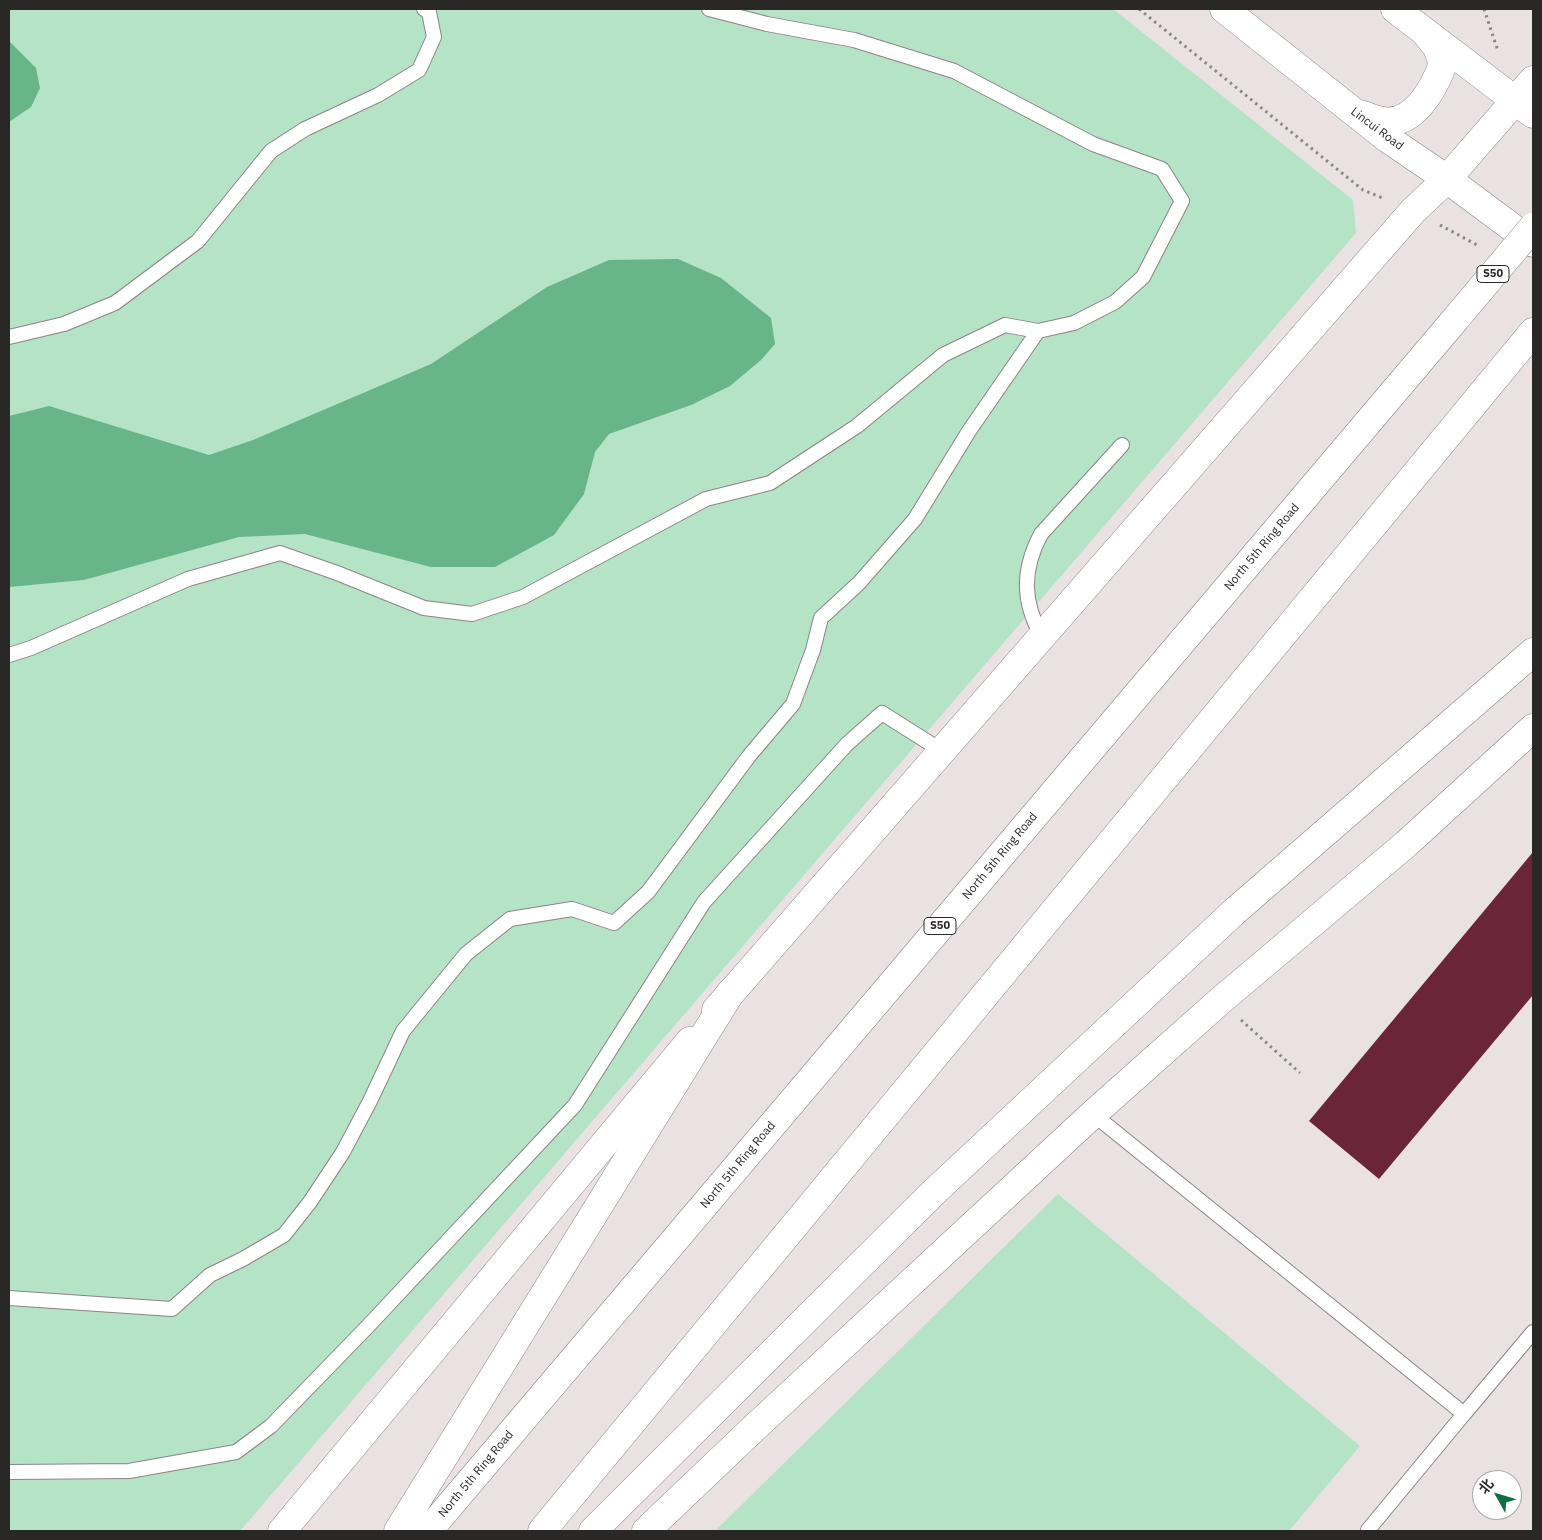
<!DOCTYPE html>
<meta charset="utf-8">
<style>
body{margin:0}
#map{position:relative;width:1542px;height:1540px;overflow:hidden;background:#eae1e3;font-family:"IBM Plex Sans","Noto Sans SC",sans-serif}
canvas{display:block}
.frame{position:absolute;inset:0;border:10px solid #2a2727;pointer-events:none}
.north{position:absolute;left:1472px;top:1470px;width:50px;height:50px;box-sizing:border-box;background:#fff;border:1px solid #aaa9a9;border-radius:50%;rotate:309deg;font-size:14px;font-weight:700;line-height:20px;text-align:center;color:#2a2727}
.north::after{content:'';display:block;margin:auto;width:18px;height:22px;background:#0d6f44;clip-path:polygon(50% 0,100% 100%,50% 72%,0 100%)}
</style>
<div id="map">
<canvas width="1542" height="1540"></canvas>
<div class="frame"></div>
<div class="north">北</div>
</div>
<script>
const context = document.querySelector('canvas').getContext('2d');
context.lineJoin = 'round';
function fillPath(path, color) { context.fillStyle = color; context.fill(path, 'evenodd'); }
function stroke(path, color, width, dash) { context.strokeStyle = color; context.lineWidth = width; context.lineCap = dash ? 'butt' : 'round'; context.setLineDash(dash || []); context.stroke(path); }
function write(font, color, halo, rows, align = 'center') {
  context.font = font + ' "IBM Plex Sans",sans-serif'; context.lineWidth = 5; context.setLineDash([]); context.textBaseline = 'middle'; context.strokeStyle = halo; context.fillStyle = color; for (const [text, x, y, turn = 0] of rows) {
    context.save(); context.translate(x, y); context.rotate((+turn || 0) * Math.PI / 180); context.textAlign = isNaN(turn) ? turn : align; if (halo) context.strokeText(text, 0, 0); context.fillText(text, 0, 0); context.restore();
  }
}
const green = new Path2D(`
 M9 9H1113L1353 200 1356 233 240 1531H9Z
 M1058 1194 1360 1446 1289 1531H715Z`);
const water = new Path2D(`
 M9 41 36 68 40 88 31 107 9 122Z
 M678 259 721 278 771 318 775 344 761 360 730 386 691 405 609 434 595 452 584 494 554 535 495 567H431L305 534 239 537 84 580 9 587V416L49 406 209 455 253 440 431 364 547 287 609 260Z`);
const building = new Path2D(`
 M1533 852V995L1379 1179 1309 1121Z`);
const path = new Path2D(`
 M1139 9 1363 190 1385 199
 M1484 9 1498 51
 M1440 225 1479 246
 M1241 1020 1300 1073`);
const lane = new Path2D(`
 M9 337 64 324 115 303 198 241 271 151 305 129 378 95 419 70 434 37 429 12 424 9
 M1042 637C1022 601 1022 570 1041 534L1122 445
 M9 655 31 648 188 579 280 553 337 573 424 608 472 614 523 597 706 499 770 483 857 426 943 355 1005 325 1038 331 1074 323 1115 302 1143 277 1182 201 1162 169 1093 144 954 71 854 40 767 24 709 9
 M1093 1114 1464 1414 1533 1332
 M9 1298 172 1309 210 1275 243 1259 284 1235 310 1202 343 1152 370 1101 403 1031 466 954 510 919 572 909 614 923 648 892 749 756 793 704 813 650 821 618 859 583 915 519 969 431 1038 331
 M9 1472 129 1471 236 1452 271 1426 370 1324 575 1105 704 902 847 744 882 713 942 751
 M1368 1530 1464 1414`);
const secondary = new Path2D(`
 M716 1010 1413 211 1447 179 1533 80
 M282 1531 690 1041
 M646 1531 753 1429 1093 1114 1220 1001 1406 844 1533 728`);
const primary = new Path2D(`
 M1224 9 1388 139 1447 179 1533 243
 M1395 9 1533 114
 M1360 114C1367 116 1375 120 1383 121 1414 126 1434 88 1443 64L1437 47 1427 35`);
const highway = new Path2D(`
 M398 1531 731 992
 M428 1531 1453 322
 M542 1531 1533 332
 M593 1531 934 1192 1235 911 1533 652`);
const highwayBridge = new Path2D(`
 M1453 322 1533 227`);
const shields = [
 [1493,274,32],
 [940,926,32]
];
const shieldNames = [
 ["S50",1493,274],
 ["S50",940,926]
];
const streetNames = [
 ["Lincui Road",1377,129,37],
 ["North 5th Ring Road",1262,547,-50],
 ["North 5th Ring Road",1000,856,-50],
 ["North 5th Ring Road",738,1165,-50],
 ["North 5th Ring Road",476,1474,-50]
];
fillPath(green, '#b4e3c6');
fillPath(water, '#67b589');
fillPath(building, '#6a253b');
stroke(lane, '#8c8485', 16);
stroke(secondary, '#8c8485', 29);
stroke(primary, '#8c8485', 29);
stroke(highway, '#8c8485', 29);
stroke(path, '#8d8788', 3, [2.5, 4]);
stroke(lane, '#fff', 14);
stroke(secondary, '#fff', 28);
stroke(primary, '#fff', 28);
stroke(highway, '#fff', 28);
stroke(highwayBridge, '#8c8485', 29, []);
stroke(highwayBridge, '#fff', 28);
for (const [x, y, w] of shields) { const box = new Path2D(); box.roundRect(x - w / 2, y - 8.5, w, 17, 4); context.fillStyle = '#fff'; context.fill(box); stroke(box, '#2a2727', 1); }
write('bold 11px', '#2a2727', null, shieldNames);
write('12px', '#2a2727', '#fff', streetNames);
</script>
